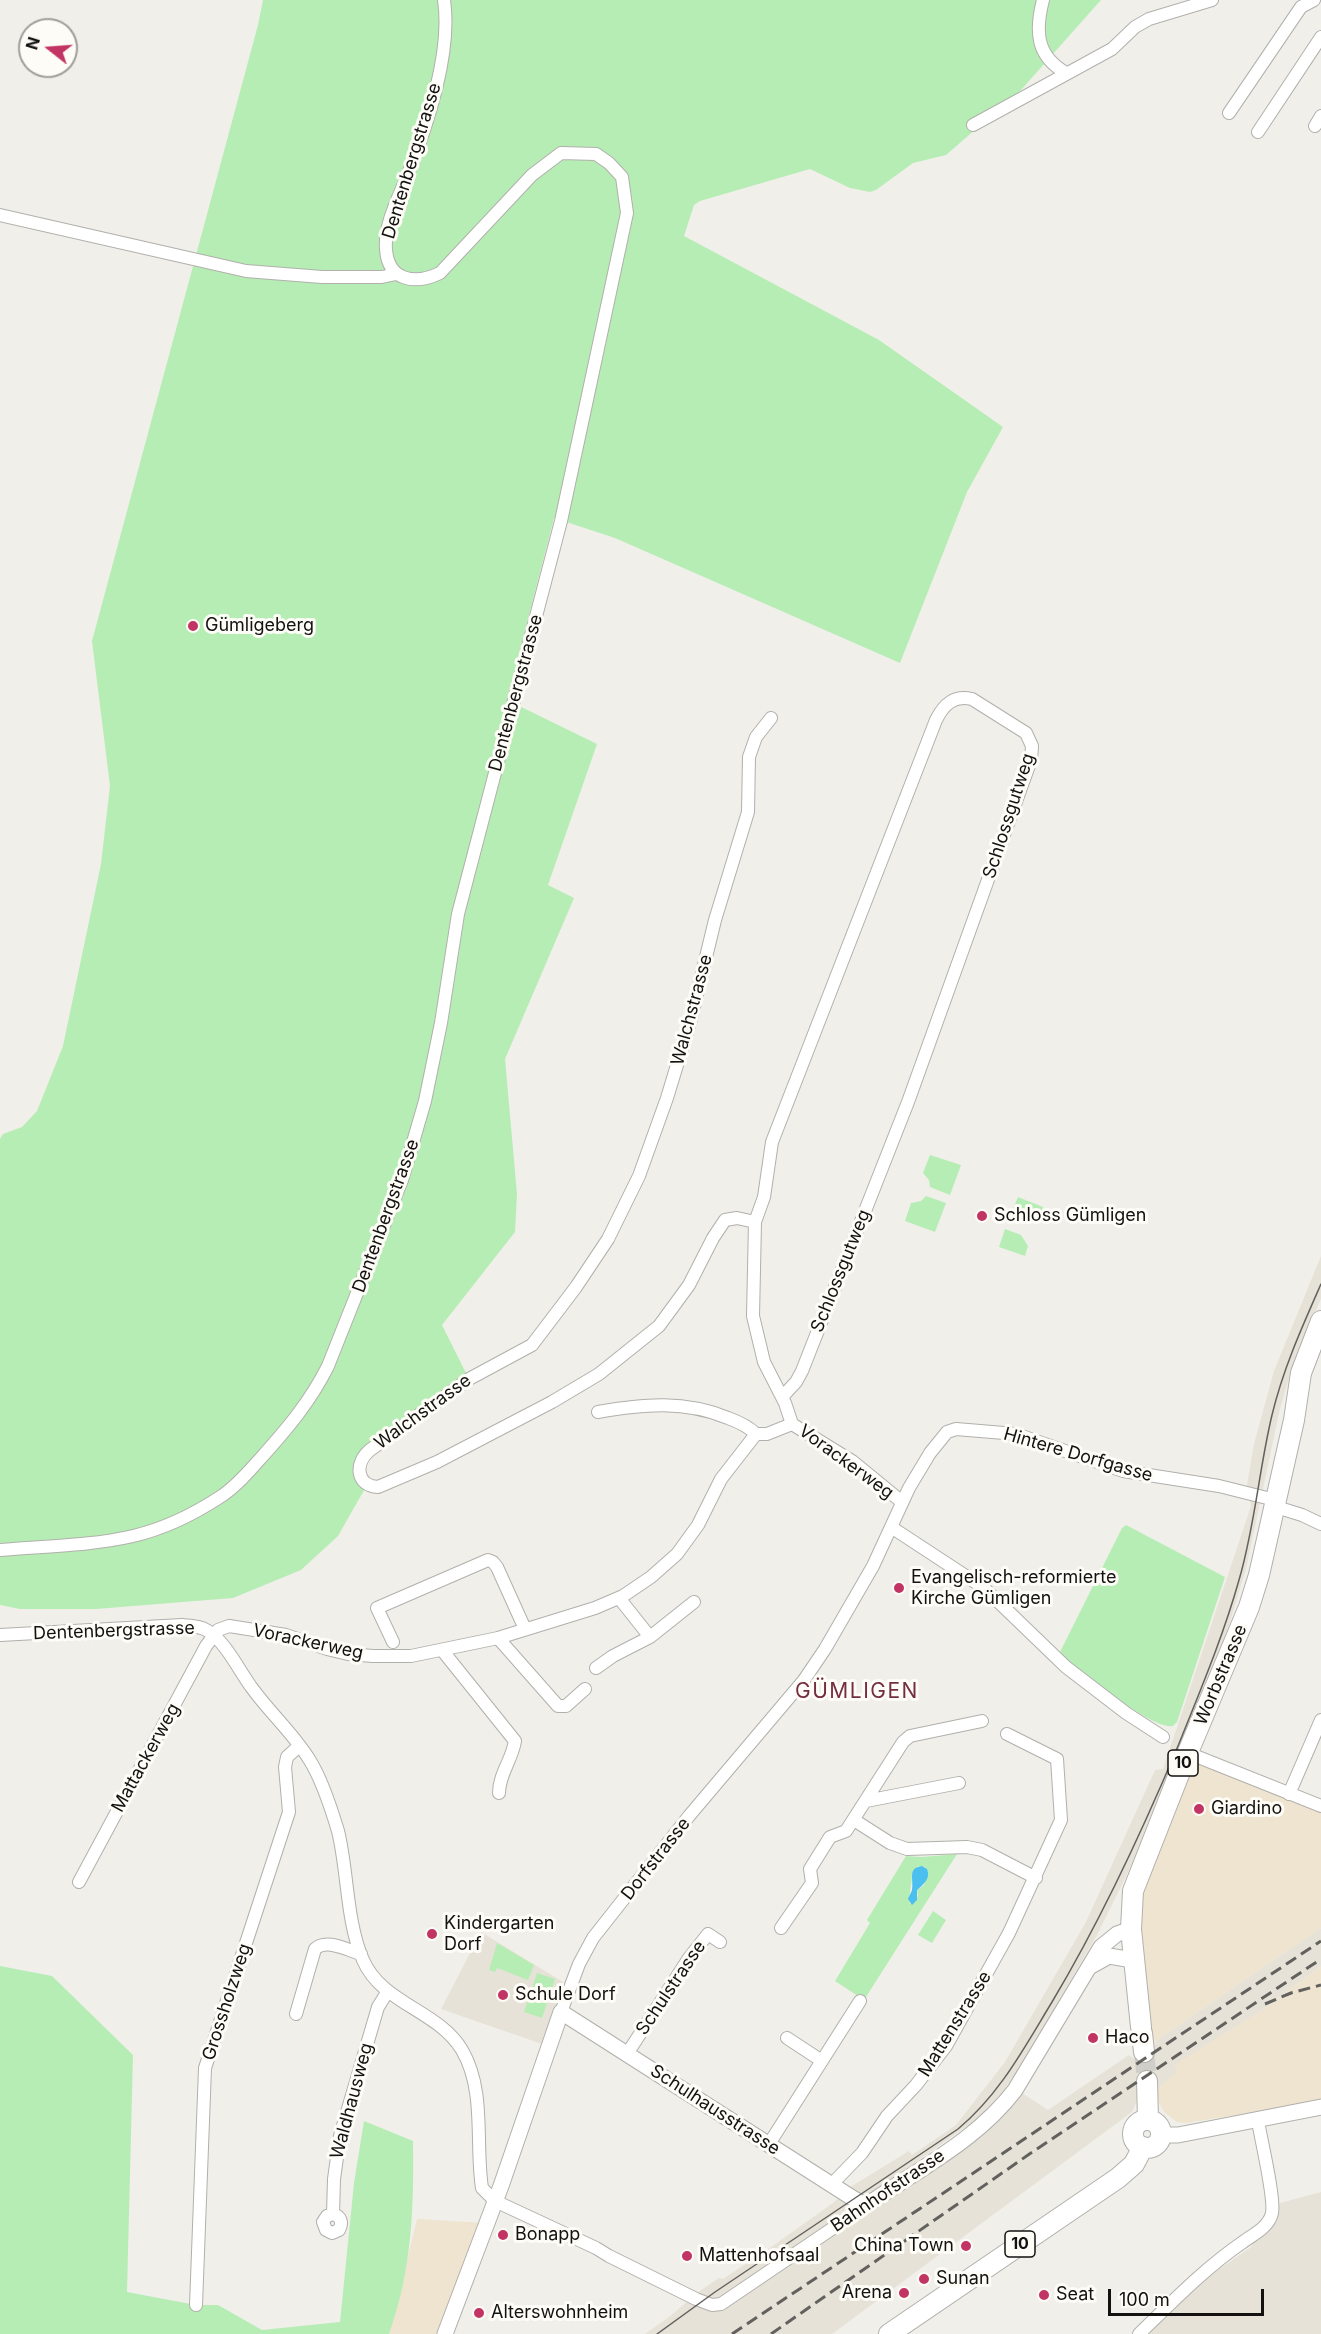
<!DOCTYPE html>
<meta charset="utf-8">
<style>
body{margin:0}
#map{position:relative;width:1321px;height:2334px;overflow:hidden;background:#f0efea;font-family:Inter,sans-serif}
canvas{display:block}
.north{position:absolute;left:18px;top:18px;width:60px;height:60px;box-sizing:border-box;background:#fefcf7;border:2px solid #a09e9b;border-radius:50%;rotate:287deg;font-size:16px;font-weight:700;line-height:24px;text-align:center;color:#131211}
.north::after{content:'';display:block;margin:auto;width:21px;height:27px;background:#c13463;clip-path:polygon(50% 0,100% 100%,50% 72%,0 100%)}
.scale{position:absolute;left:1108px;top:2289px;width:156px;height:27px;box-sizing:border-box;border:3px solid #131211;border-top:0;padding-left:8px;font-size:18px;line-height:21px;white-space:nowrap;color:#131211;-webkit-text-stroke:4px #fefcf7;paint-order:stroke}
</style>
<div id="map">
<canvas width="1321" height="2334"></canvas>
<div class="north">N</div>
<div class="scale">100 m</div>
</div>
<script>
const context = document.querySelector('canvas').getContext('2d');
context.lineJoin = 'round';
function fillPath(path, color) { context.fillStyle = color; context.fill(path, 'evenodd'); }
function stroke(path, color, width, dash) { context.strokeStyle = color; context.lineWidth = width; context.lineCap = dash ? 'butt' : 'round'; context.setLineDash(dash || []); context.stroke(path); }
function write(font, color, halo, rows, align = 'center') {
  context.font = font + ' Inter,sans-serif'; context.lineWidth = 6; context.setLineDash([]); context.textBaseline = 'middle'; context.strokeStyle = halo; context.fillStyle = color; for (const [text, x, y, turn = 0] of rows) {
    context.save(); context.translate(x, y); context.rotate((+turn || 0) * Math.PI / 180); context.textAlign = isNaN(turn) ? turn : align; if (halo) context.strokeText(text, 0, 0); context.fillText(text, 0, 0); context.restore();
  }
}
const commercial = new Path2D(`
 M1188 1753 1321 1806V1928L1157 2040 1155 2044 1133 1960 1131 1929Z
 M1321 1966V2107L1291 2114 1236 2115 1186 2123 1177 2122 1164 2112 1159 2103 1157 2089 1176 2072 1173 2065 1259 2012Z
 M417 2219 486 2223 445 2334H389Z`);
const built = new Path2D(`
 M1321 1256V1299L1298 1350 1288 1381 1279 1413 1246 1569 1225 1638 1172 1777 1144 1840 1097 1935 1018 2070 1000 2095 977 2119 869 2195 865 2210 1022 2093 1048 2110 1129 2055 1134 2059 1155 2044 1157 2040 1321 1928V1966L1259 2012 1174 2065 1177 2072 1157 2089 1146 2081 1132 2112 832 2334H645L669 2317 701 2290 719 2278 723 2279 774 2245 833 2203 852 2186 909 2151 912 2155 956 2125 1005 2062 1086 1922 1155 1770 1163 1769 1251 1506 1247 1485 1254 1444 1274 1371Z
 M481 1932 563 1982 542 2044 441 2009Z
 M1321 2192V2334H1149L1201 2282 1251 2247 1273 2205Z`);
const green = new Path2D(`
 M263 0H1101L1021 90 946 155 913 163 876 190 870 192 850 188 810 169 700 201 694 205 684 236 879 340 1003 427 967 492 900 663 615 538 554 518 507 700 597 744 548 885 574 898 505 1059 517 1194 515 1232 442 1325 469 1379 363 1457 367 1485 338 1536 301 1570 233 1598 96 1609H20L0 1605V1139L3 1134 22 1127 37 1111 63 1046 101 864 110 786 92 641 258 25Z
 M930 1155 961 1165 950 1195 930 1187 929 1180 923 1173Z
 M926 1196 946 1203 935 1232 905 1221 911 1203 921 1201Z
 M1018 1197 1043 1207 1040 1217 1027 1220 1011 1214Z
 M1005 1229 1021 1235 1028 1246 1025 1256 999 1247Z
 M1126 1525 1225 1577 1177 1722 1173 1726C1151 1730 1079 1669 1059 1654L1122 1528Z
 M957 1854 864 2000 835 1981 870 1923 867 1920 906 1856 922 1857ZM918 1866 925 1867 928 1872 924 1885 917 1890 918 1896 910 1904C908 1898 912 1883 912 1874Z
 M933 1911 946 1920 932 1943 918 1935Z
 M497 1943 534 1965 528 1980 497 1968 495 1972 489 1970Z
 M0 1966 52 1976 133 2055 127 2292 196 2305H218L262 2330 340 2322 354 2183 364 2121 413 2141C414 2209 412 2269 389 2334H0Z
 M537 1973 555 1979 542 2018 524 2012Z`);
const water = new Path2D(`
 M922 1866 927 1869C931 1878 924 1884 917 1890V1900L912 1905 908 1899C909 1896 911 1893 912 1890 914 1879 907 1868 922 1866Z`);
const primaryTunnel = new Path2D(`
 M1144 2052 1147 2081`);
const minor = new Path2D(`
 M1043 0C1035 31 1036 56 1066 73
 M1229 113 1301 7 1314 0
 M973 125 1112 49 1135 27 1149 19 1212 0
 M1315 126 1321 116
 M1258 132 1321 37
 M0 215 246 271 322 277H382L396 274
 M755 1222 737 1218 725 1220 713 1238 689 1285 659 1326 599 1374 552 1402 437 1462 378 1487C356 1486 354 1463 370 1450L469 1379 532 1345 576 1287 608 1239 639 1176 667 1098 691 1019 715 920 748 812 749 757 756 737 771 718
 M782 1397 796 1382 802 1371 908 1102 1031 760 1032 746 1026 733 972 699C954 695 944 704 936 720L772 1142 764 1197 755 1222 753 1316 764 1362 785 1403 792 1424
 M598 1412C643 1404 685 1400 728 1418 739 1422 748 1426 756 1434H767L792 1424
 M792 1424 852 1461 902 1502
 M1273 1506 1302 1515 1321 1524
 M891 1527 984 1588 1066 1667 1126 1713 1163 1737
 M0 1550C44 1546 90 1546 133 1536 163 1529 194 1514 220 1497 236 1487 248 1472 260 1459 287 1429 310 1402 328 1366L402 1180 425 1101 441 1023 458 914 561 521 627 213 622 177 609 163 596 154 561 153 532 175 440 273C415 285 388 281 386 249 384 224 399 197 408 174 427 126 452 53 444 0
 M0 1635 182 1625C191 1626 201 1626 208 1631 225 1641 240 1672 252 1688 270 1713 293 1733 309 1759 320 1776 332 1811 338 1831 348 1871 346 1921 363 1960 382 2004 438 2010 462 2050 486 2091 475 2143 482 2188L495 2201 596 2248 609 2256 696 2299 712 2305 721 2304 870 2203
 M650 1637 694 1602
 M498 1638 558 1706H566L585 1689
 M393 1642 377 1608 488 1560 493 1562 497 1567 525 1629
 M442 1650 515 1741C512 1760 499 1774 499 1793
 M596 1668 613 1656 650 1637 619 1598
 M1188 1753 1321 1806
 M1289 1794 1321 1720
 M866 1801 959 1783
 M854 1820 890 1843 907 1849 967 1847 982 1850 1036 1878
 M79 1882 206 1646 218 1630 229 1626 286 1635 327 1649 348 1654 373 1656H411L498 1638 595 1608 623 1596 651 1577 677 1554 698 1525 721 1479 756 1434
 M781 1928 812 1883 810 1869 830 1837 846 1831 903 1742 910 1736 982 1721
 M561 2012 579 1964 593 1938 689 1816 804 1680 825 1649 873 1566 909 1488 930 1453 947 1432 956 1429 1016 1434 1123 1471 1219 1486 1275 1500
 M296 2014 315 1949C326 1938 347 1950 361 1954
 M787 2038 822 2061
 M627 2054 689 1958 708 1934 720 1942
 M769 2144 860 2001
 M832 2184 862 2153 887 2116 916 2085 946 2046 1009 1933 1061 1820 1057 1759 1007 1734
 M333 2214C341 2216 343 2223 339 2230L332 2233 326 2230 323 2222 327 2216 333 2214 334 2179 340 2136 378 2007 388 1991
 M196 2305 205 2068 289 1812 285 1767 287 1757 299 1746
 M1139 2334C1172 2302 1205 2268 1243 2242 1254 2234 1269 2227 1272 2213 1275 2197 1261 2140 1258 2121`);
const tertiary = new Path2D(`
 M1091 1966 1109 1956 1133 1960
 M1161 2135H1178L1321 2107
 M445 2334 501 2186 561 2012 854 2199 861 2203H870C920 2168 977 2140 1015 2090L1101 1947 1117 1934 1131 1929`);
const primary = new Path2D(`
 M1141 2027 1131 1929 1133 1891 1183 1764 1249 1607 1259 1575 1294 1420 1301 1373 1321 1321
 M1142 2033 1144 2052
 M1147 2081 1148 2119
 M1133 2134a14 14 0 1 1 28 0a14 14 0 1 1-28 0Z
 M889 2334 1118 2178 1134 2164 1143 2147`);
const tram = new Path2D(`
 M657 2334 715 2292 958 2129C1000 2094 1024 2048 1052 2002 1101 1920 1141 1834 1178 1746 1200 1691 1223 1637 1239 1580 1255 1526 1259 1469 1272 1415 1283 1369 1302 1327 1321 1284`);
const rail = new Path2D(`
 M1265 2004 1291 1993 1321 1985
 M732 2334 1321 1941
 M771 2334 1028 2155 1321 1959`);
const markers = [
 [193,626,6,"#c13463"],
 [982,1216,6,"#c13463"],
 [899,1588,6,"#c13463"],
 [1199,1809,6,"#c13463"],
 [432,1934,6,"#c13463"],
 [503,1995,6,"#c13463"],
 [1093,2038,6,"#c13463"],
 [503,2235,6,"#c13463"],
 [966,2246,6,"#c13463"],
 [687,2256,6,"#c13463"],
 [924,2279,6,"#c13463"],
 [904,2293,6,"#c13463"],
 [1044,2295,6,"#c13463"],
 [479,2313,6,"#c13463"]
];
const shields = [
 [1183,1763,30],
 [1020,2244,30]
];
const shieldNames = [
 ["10",1183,1763],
 ["10",1020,2244]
];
const streetNames = [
 ["Dentenbergstrasse",412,161,-73],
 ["Dentenbergstrasse",516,693,-75],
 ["Schlossgutweg",1009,816,-72],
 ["Walchstrasse",692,1010,-75],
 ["Dentenbergstrasse",386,1216,-70],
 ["Schlossgutweg",841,1271,-68],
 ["Walchstrasse",423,1412,-36],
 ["Hintere Dorfgasse",1078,1455,16],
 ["Vorackerweg",846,1462,36],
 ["Dentenbergstrasse",114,1631,-2],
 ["Vorackerweg",308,1642,12],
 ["Worbstrasse",1221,1675,-67],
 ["Mattackerweg",146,1758,-61],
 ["Dorfstrasse",656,1859,-52],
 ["Schulstrasse",671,1988,-56],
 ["Grossholzweg",227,2002,-72],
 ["Mattenstrasse",955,2024,-58],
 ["Waldhausweg",352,2101,-75],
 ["Schulhausstrasse",715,2110,33],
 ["Bahnhofstrasse",888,2191,-34]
];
const poiNames = [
 ["Gümligeberg",205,626],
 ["Schloss Gümligen",994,1216],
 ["Evangelisch-reformierte",911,1578],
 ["Kirche Gümligen",911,1599],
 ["Giardino",1211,1809],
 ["Kindergarten",444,1924],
 ["Dorf",444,1945],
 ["Schule Dorf",515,1995],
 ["Haco",1105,2038],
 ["Bonapp",515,2235],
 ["China Town",954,2246,"right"],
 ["Mattenhofsaal",699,2256],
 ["Sunan",936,2279],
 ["Arena",892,2293,"right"],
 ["Seat",1056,2295],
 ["Alterswohnheim",491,2313]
];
const quarterNames = [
 ["GÜMLIGEN",857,1692]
];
fillPath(commercial, '#eee4cf');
fillPath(built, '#e7e2d7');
fillPath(green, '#b6edb5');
fillPath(water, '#4bc0f0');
stroke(primaryTunnel, '#cfcec9', 20, [20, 10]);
stroke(minor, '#b1b0ac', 14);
stroke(tertiary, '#b1b0ac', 17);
stroke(primary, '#b1b0ac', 22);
stroke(minor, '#fff', 12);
stroke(tertiary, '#fff', 15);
stroke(primary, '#fff', 20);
stroke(tram, '#62615e', 1.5);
stroke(rail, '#62615e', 3, [12, 6]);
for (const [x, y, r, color] of markers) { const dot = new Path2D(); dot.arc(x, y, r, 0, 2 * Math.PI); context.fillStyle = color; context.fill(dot); stroke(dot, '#fefcf7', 2); }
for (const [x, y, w] of shields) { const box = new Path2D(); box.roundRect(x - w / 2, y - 13, w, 26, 4.5); context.fillStyle = '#fefcf7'; context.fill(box); stroke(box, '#131211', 1.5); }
write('bold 16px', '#131211', null, shieldNames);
write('18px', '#131211', '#fefcf7', streetNames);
write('18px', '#131211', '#fefcf7', poiNames, 'left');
context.letterSpacing = '1.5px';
write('21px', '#742e41', '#fefcf7', quarterNames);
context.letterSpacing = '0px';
</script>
